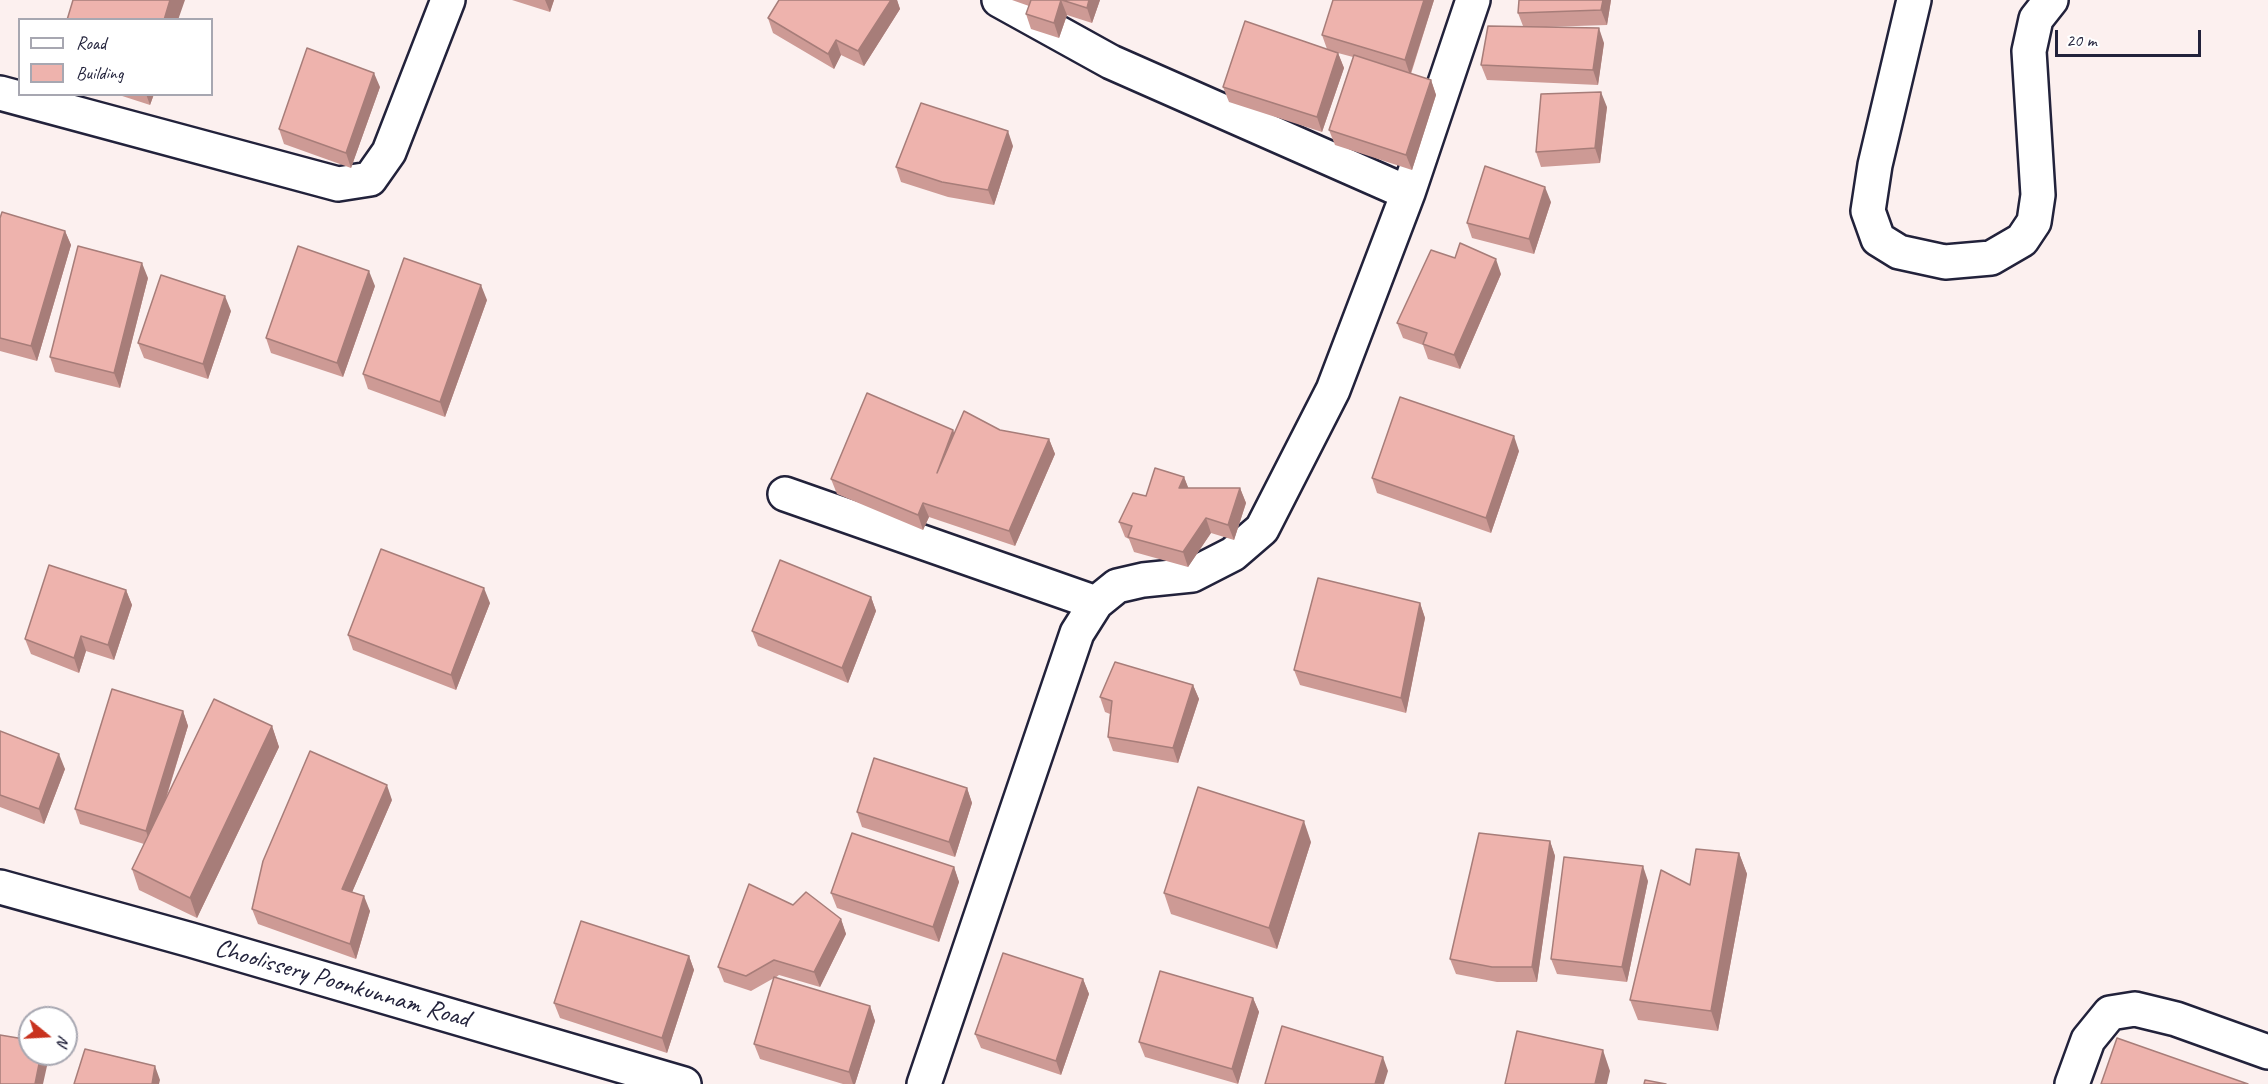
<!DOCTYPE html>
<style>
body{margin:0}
#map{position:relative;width:2268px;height:1084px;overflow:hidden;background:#fcf0ef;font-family:Caveat,sans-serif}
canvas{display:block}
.legend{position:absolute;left:18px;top:18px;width:195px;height:78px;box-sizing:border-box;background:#fff;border:2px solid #a7a7b1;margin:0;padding:8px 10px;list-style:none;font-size:18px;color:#22223b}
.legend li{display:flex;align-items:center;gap:12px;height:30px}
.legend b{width:30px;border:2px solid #a7a7b1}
.north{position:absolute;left:18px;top:1006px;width:60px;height:60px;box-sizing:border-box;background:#fff;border:2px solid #a7a7b1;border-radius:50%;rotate:108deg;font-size:16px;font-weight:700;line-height:24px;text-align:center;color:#22223b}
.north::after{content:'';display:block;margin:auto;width:21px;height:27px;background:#c8321e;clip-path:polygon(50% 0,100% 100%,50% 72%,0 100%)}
.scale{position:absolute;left:2055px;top:30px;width:146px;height:27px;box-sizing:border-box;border:3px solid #22223b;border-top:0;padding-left:8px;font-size:18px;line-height:21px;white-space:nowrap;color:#22223b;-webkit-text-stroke:4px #fff;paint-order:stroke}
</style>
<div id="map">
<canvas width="2268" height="1084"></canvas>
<ul class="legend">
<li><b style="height:8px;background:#fff"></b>Road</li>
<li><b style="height:16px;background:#eeb3ad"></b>Building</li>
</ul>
<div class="north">N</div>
<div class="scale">20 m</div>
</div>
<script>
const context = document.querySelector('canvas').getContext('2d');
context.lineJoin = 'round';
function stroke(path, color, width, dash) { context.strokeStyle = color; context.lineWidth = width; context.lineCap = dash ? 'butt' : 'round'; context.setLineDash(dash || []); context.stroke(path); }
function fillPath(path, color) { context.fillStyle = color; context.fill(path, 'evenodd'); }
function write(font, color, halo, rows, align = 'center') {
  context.font = font + ' Caveat,sans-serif'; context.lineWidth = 4.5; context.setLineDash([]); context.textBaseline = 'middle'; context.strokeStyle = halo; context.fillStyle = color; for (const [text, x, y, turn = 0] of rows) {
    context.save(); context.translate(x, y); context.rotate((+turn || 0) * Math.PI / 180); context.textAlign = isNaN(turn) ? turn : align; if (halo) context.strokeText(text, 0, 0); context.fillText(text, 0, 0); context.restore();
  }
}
const minor = new Path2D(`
 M999 0 1111 62 1408 193
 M1914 0 1875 165 1868 211 1878 239 1899 252 1945 262 1991 258 2022 240 2034 222 2038 195 2029 51 2036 19 2051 0
 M0 93 338 184 370 179 389 152 448 0
 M785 494 1096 603
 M0 887 191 940 684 1084
 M924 1084 1077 633 1096 603 1117 586 1143 580 1192 575 1233 554 1262 529 1333 390 1408 193 1473 0
 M2072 1084 2088 1040 2110 1013 2135 1009 2176 1019 2268 1052`);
const wall = new Path2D(`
 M512 0H554L550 12Z
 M779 0H897L900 9 864 66 841 55 834 69 773 33 768 18Z
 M1012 0H1100L1092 23 1067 15 1059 38 1031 29 1026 14 1029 6Z
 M1434 0 1411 74 1431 80 1436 95 1412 170 1335 145 1329 130 1353 57 1338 53 1344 68 1322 132 1229 102 1223 87 1327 49 1322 35Z
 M1611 0 1607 25 1546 27 1604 43 1598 85 1487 80 1481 65 1523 26 1518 13Z
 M380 87 351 168 284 144 279 129Z
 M116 94H154L150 105Z
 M1607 107 1600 163 1541 167 1536 152Z
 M1013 146 994 205 948 197 901 182 896 167Z
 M1551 202 1534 254 1472 238 1467 223Z
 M0 218 65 231 71 245 37 361 0 351Z
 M1501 274 1460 369 1428 359 1423 345 1403 338 1397 323Z
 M148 278 120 388 55 372 50 357Z
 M375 286 343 377 271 353 266 338Z
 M487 300 445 417 368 389 363 374Z
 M231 311 208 379 144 358 138 343Z
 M953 430 954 433 1000 430 1049 439 1055 454 1015 546 929 517 923 530 837 494 831 479Z
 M1519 451 1491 533 1377 493 1372 478Z
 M1184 477 1188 488H1240L1246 503 1234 540 1211 533 1188 567 1134 552 1129 539 1125 537 1119 522 1146 496Z
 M126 590 132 605 114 660 86 651 79 673 31 654 25 639Z
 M871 597 876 611 848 683 758 646 752 631Z
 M490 603 456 690 353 650 348 635Z
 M1420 603 1425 618 1406 713 1300 685 1294 670Z
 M1193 685 1199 699 1178 763 1113 751 1108 737 1110 714 1105 712 1100 697Z
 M183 711 188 726 166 799 272 726 279 747 197 918 139 890 132 869 144 844 80 824 75 809Z
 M0 731 65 769 44 824 0 807Z
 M967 788 972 803 955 857 862 827 857 812Z
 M392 800 352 892 370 911 356 959 258 924 252 909Z
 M1550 841 1555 856 1537 982H1497L1456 974 1450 959Z
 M1311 842 1277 949 1171 914 1164 893Z
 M1739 853 1747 874 1718 1031 1638 1020 1630 1000Z
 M954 867 959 882 939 942 837 908 831 893Z
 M1648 881 1627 982 1557 974 1551 959Z
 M793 905 841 919 846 934 820 987 779 975 775 978 870 1006 875 1021 855 1084H843L760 1059 754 1044 774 978 751 991 724 982 718 967Z
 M689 956 694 970 667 1053 560 1018 554 1003Z
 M1083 979 1089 994 1061 1075 981 1048 975 1034Z
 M1253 998 1259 1012 1238 1084 1145 1057 1139 1042Z`);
const shadedWall = new Path2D(`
 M170 0H185L178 20H164Z
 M545 0H554L550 12Z
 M891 0H897L900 9 864 66 858 51Z
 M1061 0 1067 15 1059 38 1054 23Z
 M1089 0H1100L1092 23 1087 8Z
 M1424 0H1434L1410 75 1405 60Z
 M1603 0H1611L1607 25 1601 10Z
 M1599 28 1604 43 1598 85 1593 70Z
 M836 40 841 55 834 69 828 54Z
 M1338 53 1344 68 1322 132 1317 117Z
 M374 73 380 87 351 168 346 153Z
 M1431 80 1436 95 1412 170 1406 155Z
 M1601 92 1607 107 1600 163 1595 148Z
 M146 94H154L150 105Z
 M1008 131 1013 146 994 205 988 190Z
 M1545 187 1551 202 1534 254 1529 239Z
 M65 231 71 245 37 361 31 346Z
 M1496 259 1501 274 1460 369 1454 355Z
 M142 263 148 278 120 388 114 373Z
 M369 271 375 286 343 377 337 363Z
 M481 285 487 300 445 417 440 402Z
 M225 296 231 311 208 379 203 364Z
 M953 430 958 445 937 473Z
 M1514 436 1519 451 1491 533 1486 518Z
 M1049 439 1055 454 1015 546 1009 531Z
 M1184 477 1190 492 1179 488Z
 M1240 488 1246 503 1234 540 1228 525Z
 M923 503 929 517 923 530 918 515Z
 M1206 518 1211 533 1188 567 1183 552Z
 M484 588 490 603 456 690 451 675Z
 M126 590 132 605 114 660 108 645Z
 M871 597 876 611 848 683 842 668Z
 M1420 603 1425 618 1406 713 1401 698Z
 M81 636 86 651 79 673 74 658Z
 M1193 685 1199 699 1178 763 1173 748Z
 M183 711 188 726 151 846 146 831Z
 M272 726 279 747 197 918 190 898Z
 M59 754 65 769 44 824 39 809Z
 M387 785 392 800 347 904 342 889Z
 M967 788 972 803 955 857 949 842Z
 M1304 821 1311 842 1277 949 1269 928Z
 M1550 841 1555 856 1537 982 1532 967Z
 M1739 853 1747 874 1718 1031 1711 1011Z
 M1643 866 1648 881 1627 982 1622 967Z
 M954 867 959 882 939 942 933 927Z
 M364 896 370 911 356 959 350 944Z
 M841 919 846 934 820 987 814 972Z
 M689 956 694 970 667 1053 662 1038Z
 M1083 979 1089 994 1061 1075 1056 1061Z
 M1253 998 1259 1012 1238 1084 1232 1069Z
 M870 1006 875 1021 855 1084H853L849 1072Z
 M1603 1050 1610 1071 1607 1084H1595Z
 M41 1054H48L49 1057 43 1084H35Z
 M1383 1057 1388 1071 1384 1084H1375Z
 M155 1066 160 1080 159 1084H152Z`);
const building = new Path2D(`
 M73 0H170L164 20H67Z
 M779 0H891L858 51 836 40 828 54 768 18Z
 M1031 0H1061L1054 23 1026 14Z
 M1062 0H1089L1087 8Z
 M1333 0H1424L1405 60 1322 35Z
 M1519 0H1603L1601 10 1518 13Z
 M1245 21 1338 53 1317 117 1223 87Z
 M1488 26 1599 28 1593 70 1481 65Z
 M307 48 374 73 346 153 279 129Z
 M1354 55 1431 80 1406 155 1329 130Z
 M1601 92 1595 148 1536 152 1541 94Z
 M921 103 1008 131 988 190 942 182 896 167Z
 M1485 166 1545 187 1529 239 1467 223Z
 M2 212 65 231 31 346 0 338V218Z
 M1460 243 1496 259 1454 355 1423 344 1427 333 1397 323 1431 250 1455 258Z
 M78 246 142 263 114 373 50 357Z
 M298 246 369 271 337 363 266 338Z
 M404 258 481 285 440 402 363 374Z
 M161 275 225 296 203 364 138 343Z
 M867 393 953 430 937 473 964 411 1000 430 1049 439 1009 531 923 503 918 515 831 479Z
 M1400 397 1514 436 1486 518 1372 478Z
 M1155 468 1184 477 1179 488H1240L1228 525 1206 518 1183 552 1128 537 1132 526 1119 522 1133 493 1146 496Z
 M381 549 484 588 451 675 348 635Z
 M780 560 871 597 842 668 752 631Z
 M49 565 126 590 108 645 81 636 74 658 25 639Z
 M1318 578 1420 603 1401 698 1294 670Z
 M1115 662 1193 685 1173 748 1108 737 1112 701 1100 697Z
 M112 689 183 711 146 831 75 809Z
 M214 699 272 726 190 898 132 869Z
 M0 731 59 754 39 809 0 795Z
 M310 751 387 785 342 889 364 896 350 944 252 909 263 861Z
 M874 758 967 788 949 842 857 812Z
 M1198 787 1304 821 1269 928 1164 893Z
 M852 833 954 867 933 927 831 893Z
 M1479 833 1550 841 1532 967H1492L1450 959Z
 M1696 849 1739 853 1711 1011 1630 1000 1661 870 1690 885Z
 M1564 857 1643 866 1622 967 1551 959Z
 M749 884 793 905 806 892 841 919 814 972 774 960 746 976 718 967Z
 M581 921 689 956 662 1038 554 1003Z
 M1003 953 1083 979 1056 1061 975 1034Z
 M1160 971 1253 998 1232 1069 1139 1042Z
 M774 977 870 1006 849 1072 754 1044Z
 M1282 1026 1383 1057 1375 1084H1265Z
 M1517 1031 1603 1050 1595 1084H1505Z
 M0 1035 30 1040V1054H41L35 1084H0Z
 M2117 1038 2248 1084H2101Z
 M85 1049 155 1066 152 1084H74Z
 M1645 1080 1666 1084H1644Z`);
const streetNames = [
 ["Choolissery Poonkunnam Road",342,984,16]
];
stroke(minor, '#22223b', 38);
stroke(minor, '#fff', 33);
fillPath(wall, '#cd9a95');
fillPath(shadedWall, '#a77d79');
fillPath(building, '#eeb3ad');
stroke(building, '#a77d79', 1.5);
write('26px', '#22223b', '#fff', streetNames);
</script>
